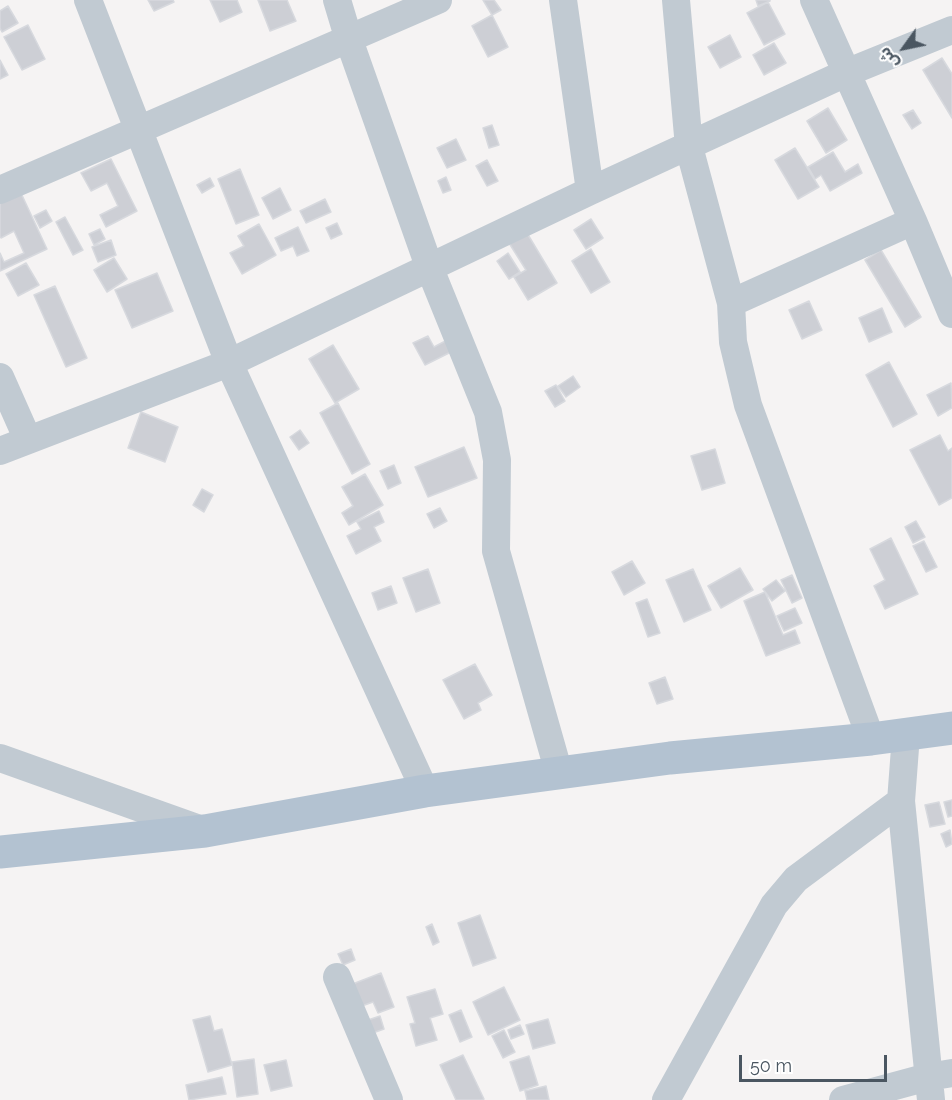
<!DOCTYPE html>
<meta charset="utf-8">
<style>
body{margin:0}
#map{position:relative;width:952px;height:1100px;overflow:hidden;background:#f5f3f3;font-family:Raleway,"Noto Sans Arabic",sans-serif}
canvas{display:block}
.north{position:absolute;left:874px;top:18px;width:60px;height:60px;-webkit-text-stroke:4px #fff;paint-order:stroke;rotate:237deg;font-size:16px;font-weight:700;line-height:24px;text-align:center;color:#4a5661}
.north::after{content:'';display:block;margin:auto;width:21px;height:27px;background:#4a5661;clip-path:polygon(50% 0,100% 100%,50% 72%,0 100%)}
.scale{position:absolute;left:739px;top:1055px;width:148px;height:27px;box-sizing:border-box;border:3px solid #4a5661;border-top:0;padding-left:8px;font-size:18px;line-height:21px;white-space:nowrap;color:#4a5661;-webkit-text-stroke:4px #fff;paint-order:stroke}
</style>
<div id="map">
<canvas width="952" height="1100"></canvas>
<div class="north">ش</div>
<div class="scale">50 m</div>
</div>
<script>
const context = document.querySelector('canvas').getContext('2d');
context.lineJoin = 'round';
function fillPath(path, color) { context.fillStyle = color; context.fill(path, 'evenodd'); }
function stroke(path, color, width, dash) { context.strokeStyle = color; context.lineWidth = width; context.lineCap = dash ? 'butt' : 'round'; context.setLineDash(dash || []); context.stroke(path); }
const building = new Path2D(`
 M148 0H173L174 2 154 11Z
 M210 0H237L242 12 220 22Z
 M258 0H287L296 21 270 31Z
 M483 0H494L501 10 492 15Z
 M756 0H770V1L758 6Z
 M768 2 785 34 764 45 747 13Z
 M8 6 18 23 2 32 0 28V11Z
 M492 15 508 47 488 57 472 26Z
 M28 25 45 59 22 70 4 37Z
 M730 35 741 57 720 68 708 47Z
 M774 43 786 63 764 75 753 55Z
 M942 58 952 74V118L923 70Z
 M0 60 8 75 0 79Z
 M828 108 847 140 826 153 807 121Z
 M913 110 921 123 912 129 903 115Z
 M492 125 499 145 489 148 483 128Z
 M456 139 466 160 447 168 437 148Z
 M795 148 819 187 798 199 775 160Z
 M833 152 845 172 858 164 862 173 830 191 821 175 815 179 808 167Z
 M111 159 137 211 106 227 100 215 118 206 107 183 91 191 81 173Z
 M487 160 498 181 487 186 476 166Z
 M240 169 259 215 236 224 218 179Z
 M446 177 451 190 443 193 438 181Z
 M210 178 214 186 202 193 197 185Z
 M280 188 291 210 273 219 262 198Z
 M21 193 47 249 0 271V253L4 262 24 253 14 231 1 238 0 236V203Z
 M325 199 331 212 306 223 300 211Z
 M46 210 52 221 40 228 34 216Z
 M65 217 83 250 73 255 56 222Z
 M591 219 603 238 586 249 574 230Z
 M337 223 342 234 331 239 326 228Z
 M259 224 276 255 242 274 230 253 244 246 238 236Z
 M298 227 309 251 297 256 293 246 281 251 275 238Z
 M100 229 105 239 94 245 89 234Z
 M527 233 557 283 528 300 514 277 526 270 509 243Z
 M111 240 116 255 98 262 92 247Z
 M591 249 610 282 591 293 572 261Z
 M881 250 921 317 905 327 865 260Z
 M508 253 520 272 509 279 497 261Z
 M114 258 127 279 107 292 94 270Z
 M26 263 39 285 18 296 6 274Z
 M157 273 173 311 132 328 115 290Z
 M55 286 87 358 66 367 34 295Z
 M809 301 822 330 802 339 789 310Z
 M882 308 892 332 869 342 859 318Z
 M428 336 434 347 449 339 455 350 425 365 413 343Z
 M333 345 359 389 335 403 309 359Z
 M889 362 917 414 893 427 866 375Z
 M573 376 580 387 566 397 558 386Z
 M951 383 952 408 938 416 927 395Z
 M556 385 565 401 555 407 545 391Z
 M338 403 370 464 352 474 320 413Z
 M141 412 178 427 165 462 128 448Z
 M300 430 309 443 299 450 290 437Z
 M940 435 948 451 952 448V498L939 505 910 450Z
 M464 447 477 478 428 497 415 467Z
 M715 449 725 483 702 490 691 456Z
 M394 465 401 483 388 489 380 471Z
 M365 474 383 505 349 525 342 513 353 506 342 487Z
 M202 489 213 495 204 512 193 505Z
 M440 508 447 521 434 528 427 514Z
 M379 511 384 522 374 527 381 541 356 554 347 536 361 529 357 522Z
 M916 521 925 537 913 543 905 527Z
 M891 538 918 594 885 609 874 586 885 580 870 549Z
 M924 541 937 567 926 572 913 546Z
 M632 561 645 583 624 595 612 572Z
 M740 568 753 590 721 608 708 586Z
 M428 569 440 603 416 612 403 578Z
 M693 569 711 610 684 622 666 580Z
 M792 575 802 598 792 603 781 580Z
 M776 580 785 591 772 601 763 589Z
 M391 586 397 603 378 610 372 593Z
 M765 592 783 635 795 630 800 643 766 656 744 601Z
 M647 599 660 633 648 637 636 603Z
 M795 608 802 623 784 631 777 616Z
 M475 664 492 695 478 703 481 710 464 719 443 680Z
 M665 677 673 699 657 704 649 683Z
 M952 800V816L948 817 944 802Z
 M939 802 945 824 930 827 925 805Z
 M950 830 952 844 946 847 941 834Z
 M480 915 496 958 473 966 458 923Z
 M432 924 439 942 433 945 426 927Z
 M351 949 355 960 343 965 338 954Z
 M381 973 394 1007 378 1013 373 1002 359 1007 350 985Z
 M504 987 520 1020 488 1035 473 1002Z
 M435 989 443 1014 430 1018 437 1040 416 1046 410 1024 415 1023 407 997Z
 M461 1010 472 1037 460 1042 449 1015Z
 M210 1016 214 1031 222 1029 232 1065 208 1072 193 1020Z
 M380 1016 384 1029 370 1034 365 1021Z
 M548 1019 555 1043 533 1049 526 1025Z
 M520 1025 524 1034 511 1039 508 1030Z
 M504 1030 515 1052 503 1058 492 1036Z
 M463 1055 484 1099 481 1100H456L440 1065Z
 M529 1056 538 1085 520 1091 510 1062Z
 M254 1059 258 1094 237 1097 232 1062Z
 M286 1060 292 1086 271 1091 264 1065Z
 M222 1077 226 1094 189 1100 186 1085Z
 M546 1086 549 1100H527L525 1091Z`);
const minor = new Path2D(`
 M88 0 229 363 425 791
 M337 0 349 40 430 269 488 412 497 460 496 551 559 773
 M563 0 590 191
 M676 0 689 147 731 303 733 342 748 405 871 739
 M814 0 913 221 952 314
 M0 190 438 0
 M731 303 913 221
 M0 377 28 440
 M0 451 229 363 590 191 846 73 952 30
 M906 735 901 801 931 1100
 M0 758 205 831
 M337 977 389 1100
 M666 1100 774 905 796 879 901 801
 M843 1100 928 1077 952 1073`);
const major = new Path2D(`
 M0 852 205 831 425 791 670 758 871 739 952 728`);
fillPath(building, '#cdcfd5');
stroke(building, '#d7d9de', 1.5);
stroke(minor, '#c1cad2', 28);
stroke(major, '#b3c2d1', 33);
</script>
